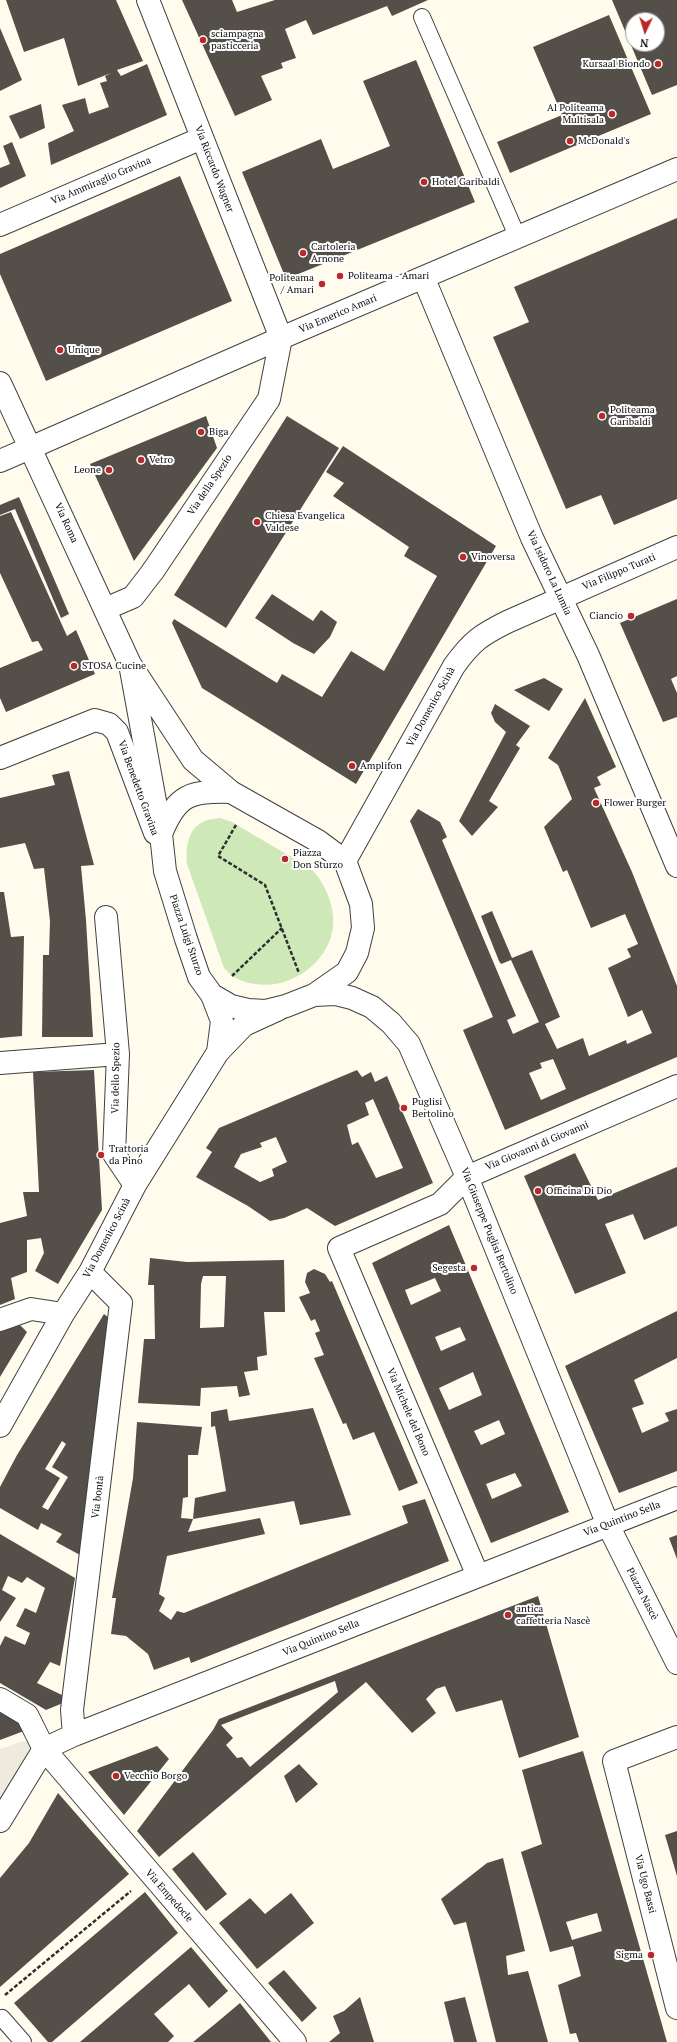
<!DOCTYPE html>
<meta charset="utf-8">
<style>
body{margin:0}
#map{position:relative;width:677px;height:2042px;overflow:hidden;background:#fffced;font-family:"PT Serif",serif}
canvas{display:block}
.north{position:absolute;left:625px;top:12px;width:40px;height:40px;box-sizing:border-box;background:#fff;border:1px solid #9e9e9e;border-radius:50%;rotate:184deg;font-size:11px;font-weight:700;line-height:16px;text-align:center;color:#0d0d0d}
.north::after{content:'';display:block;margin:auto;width:14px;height:18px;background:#b9292a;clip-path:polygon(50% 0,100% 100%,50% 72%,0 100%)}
</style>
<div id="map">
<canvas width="677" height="2042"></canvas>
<div class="north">N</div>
</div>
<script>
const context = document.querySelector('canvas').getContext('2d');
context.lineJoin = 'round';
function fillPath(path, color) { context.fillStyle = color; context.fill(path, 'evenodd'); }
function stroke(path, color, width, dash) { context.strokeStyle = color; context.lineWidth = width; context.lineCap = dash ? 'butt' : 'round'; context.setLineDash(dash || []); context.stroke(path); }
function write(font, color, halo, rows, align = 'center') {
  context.font = font + ' "PT Serif",serif'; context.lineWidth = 4; context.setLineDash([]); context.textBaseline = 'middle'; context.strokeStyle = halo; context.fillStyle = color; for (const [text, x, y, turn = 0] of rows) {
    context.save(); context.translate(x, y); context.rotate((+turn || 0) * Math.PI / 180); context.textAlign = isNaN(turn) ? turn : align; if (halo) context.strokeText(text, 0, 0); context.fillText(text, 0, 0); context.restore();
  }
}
const green = new Path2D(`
 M220 818 232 822C251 833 270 845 290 856 297 860 307 864 313 871 326 885 335 907 333 927 329 962 291 990 255 984 242 982 233 978 224 968L187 864C186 848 187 828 205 821 209 819 216 819 220 818Z`);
const plaza = new Path2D(`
 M24 1741 44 1749 0 1821V1749Z`);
const building = new Path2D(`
 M6 0H116L143 61 117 70 121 76 147 64 167 115 51 165 48 143 74 131 62 105 85 98 89 114 109 107 100 83 107 81 105 76 111 73 78 86 64 38 24 52Z
 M182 0H232L237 12 275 0H428L392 16 387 6 313 35 306 20 285 29 296 58 281 63 283 68 261 76 272 100 235 116Z
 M612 0H677V85L652 95ZM633 20H657V44H633Z
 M609 15 651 114 510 173 497 142 562 115 533 47Z
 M0 28 22 80 0 91Z
 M416 60 475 202 286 279 242 172 321 139 333 169 390 146 363 81Z
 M41 104 45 128 20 139 9 116Z
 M12 142 26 176 0 188V168L10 164 3 146Z
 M180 176 232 301 46 381 0 274V254Z
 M677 218V499L614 525 601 495 566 509 493 337 529 322 514 287Z
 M206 416 217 448 134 561 90 464Z
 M287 416 339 448 226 628 174 595Z
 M343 446 496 546 356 784 202 688 172 623 174 619 277 683 282 674 322 697 351 651 384 671 437 576 404 556 409 547 333 496 344 483 326 472Z
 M19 497 69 614 61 618 15 509 0 515V505Z
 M11 512 67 636 76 630 95 674 6 712 0 698V668L43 650 38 641 32 642 0 573V516Z
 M272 594 313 621 321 610 337 622 330 637 314 654 293 643 255 618Z
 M677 599V676L671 679 677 693V717L663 722 620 623Z
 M544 678 563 689 549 711 514 690Z
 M585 698 616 767 597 777 601 785 594 788 632 872 677 986V1057L505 1130 463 1030 493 1017 410 821 418 809 440 822 447 837 442 840 516 1016 507 1020 513 1034 539 1022 511 960 501 964 499 961 481 916 492 911 512 958 532 950 560 1017 545 1024 557 1049 583 1038 589 1056 626 1040 627 1044 652 1033 642 1010 628 1017 608 968 631 957 627 949 638 944 625 914 591 928 567 870 563 872 544 827 572 799 558 765 548 758ZM553 1059 566 1089 541 1100 529 1073 542 1068 540 1063Z
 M495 704 530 726 516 745 520 748 489 801 498 807 472 836 459 821 506 732 495 722 491 713Z
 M69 771 94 865 81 866 86 920 93 1037H42L43 955H49L50 921 44 868 34 869 25 843 0 848V798L55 785 52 775Z
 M0 892H4L11 937 24 936 22 1036 0 1038Z
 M94 1070 102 1210 58 1284 35 1271 44 1253 41 1238 27 1240V1272L11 1278 15 1299 0 1305V1223L27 1216 23 1192H39L33 1072Z
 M357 1070 362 1077 371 1072 375 1082 387 1076 433 1183 335 1226 307 1208 284 1218 270 1221 248 1206 196 1177 212 1152 206 1148 219 1128ZM373 1099 403 1168 376 1178 358 1142 352 1145 347 1125 369 1115 365 1103ZM276 1137 287 1162 272 1169 274 1176 260 1182 234 1167 241 1154 262 1147 260 1143Z
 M575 1153 598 1200 677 1167V1226L644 1240 633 1214 605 1224 626 1273 575 1294 524 1176Z
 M449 1225 569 1512 491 1543 372 1263ZM435 1278 441 1291 411 1305 405 1290ZM460 1327 466 1340 441 1351 435 1337ZM473 1372 482 1395 449 1410 439 1388ZM499 1420 505 1434 481 1445 474 1431ZM515 1473 522 1486 492 1499 486 1484Z
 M150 1258 187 1262 284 1260 285 1312H264L267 1355 257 1357 258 1370 244 1372 250 1395 239 1397 237 1386 201 1388 200 1406 138 1403 144 1339H155L154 1285H148ZM203 1276H226L224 1327 200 1328 201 1284Z
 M314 1269 325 1274 330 1282 332 1281 418 1483 399 1491 374 1432 353 1440 346 1423 343 1424 314 1358 324 1355 315 1333 320 1331 315 1319 311 1321 299 1297 310 1293 305 1282 307 1273Z
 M677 1311V1358L634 1380 644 1404 632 1408 642 1433 669 1421 665 1413 677 1409V1471L619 1493 565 1366Z
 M104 1314 109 1318 80 1555 56 1542 62 1534 41 1523 38 1530 0 1508V1487L17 1455ZM62 1441 66 1444 52 1467 68 1477 48 1510 42 1507 60 1478 45 1469Z
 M20 1325 27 1332 0 1377V1332Z
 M313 1408 351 1515 300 1525 294 1501 193 1519 195 1498 226 1491 215 1426 211 1427V1412L227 1409 229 1421Z
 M137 1422 202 1427 198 1455H188V1497L183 1498 181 1518 193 1519 188 1532 260 1518 265 1534 167 1556 159 1594 165 1598 159 1611 171 1620 177 1611 184 1613 408 1523 402 1506 425 1499 449 1561 191 1663 189 1657 154 1670 148 1654 126 1636 111 1634 116 1598H112L133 1478Z
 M0 1534 75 1578 60 1666 50 1662 37 1683 64 1696 63 1703 46 1710 0 1683V1646L5 1636 25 1645 30 1633 16 1626 25 1608 36 1613 45 1588 27 1577 22 1583 8 1576 2 1590 16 1598 0 1622Z
 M677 1535V1559L669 1538Z
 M538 1596 579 1737 519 1758 502 1700 456 1712 445 1686 436 1689 426 1699 436 1713 412 1733 366 1682 159 1857 137 1831 213 1730 219 1719ZM335 1681 338 1692 250 1767 242 1757 237 1758 226 1745 233 1738 221 1725Z
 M0 1710 26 1725 24 1731 0 1740Z
 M157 1746 169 1759 124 1815 88 1772Z
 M583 1751 614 1858 667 2042H579L576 2033 570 2034 558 1985 581 1976 573 1946 550 1952 521 1852 542 1844 522 1770ZM597 1913 602 1931 572 1940 566 1922Z
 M299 1764 318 1784 296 1803 284 1776Z
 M58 1793 129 1874 0 1987V1878L29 1843Z
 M677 1831V1876L665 1835Z
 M193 1852 227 1894 206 1911 172 1869Z
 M503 1858 525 1951 506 1956 508 1975 528 1971 548 2042H496L466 1922 454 1925 441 1899 487 1863Z
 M145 1892 178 1933 52 2042H48L14 2003Z
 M291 1893 314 1923 257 1969 219 1923 250 1898 265 1914Z
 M191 1947 228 1991 209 2008 189 1984 154 2014 174 2036 168 2042H80Z
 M284 1970 317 2008 302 2022 268 1983Z
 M360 1997 374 2042H329L340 2033 333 2016 344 2011Z
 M465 1997 477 2042H454L444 2002Z
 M240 2003 271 2042H193L215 2024Z`);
const path = new Path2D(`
 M236 825 218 856 265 885 299 973
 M232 976 282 928
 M5 1995 131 1891`);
const service = new Path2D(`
 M422 17 518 238
 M0 2019 2 2018 23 2042`);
const pedestrian = new Path2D(`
 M281 338 677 169
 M0 461 30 448
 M105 609 133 597 153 571
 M0 1821 44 1749`);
const minor = new Path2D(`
 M148 0 281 338
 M0 225 202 138
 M424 279 532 538 588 655 677 866
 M30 448 281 338
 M153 571 269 399 281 338
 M0 758 95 720 109 724 117 732 155 833
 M106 917 118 1054 114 1154 135 1185
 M212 995 222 1021 218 1052
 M0 1063 118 1054
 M0 1320 31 1309 63 1314
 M0 1426 63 1314 90 1272 135 1185 218 1052 244 1025 279 1009
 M478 1576 339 1248 440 1204 467 1177 677 1086
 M0 1699 27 1715 44 1749 295 2042
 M74 1735 72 1710 121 1303 90 1272
 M677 1737 614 1761 677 2008
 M44 1749 74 1735 677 1498`);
const tertiary = new Path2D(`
 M0 383 130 664 193 760 231 792 318 841 345 861 361 904 363 928 357 953 347 972 314 995 286 1006 266 1011 248 1010 231 1006 212 995 199 977 186 939 165 871 161 834 130 664
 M161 834C177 794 190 791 231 792
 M345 861 454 666C472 641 481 635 507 622L677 547
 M314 995 336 994 352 998 372 1007 391 1023 409 1044 467 1177 608 1525 677 1663`);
const markers = [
 [203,40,4,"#b9292a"],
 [658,64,4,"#b9292a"],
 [612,114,4,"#b9292a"],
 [570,141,4,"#b9292a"],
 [424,182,4,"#b9292a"],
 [303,253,4,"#b9292a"],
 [340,276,4,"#b9292a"],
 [322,284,4,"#b9292a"],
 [60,350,4,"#b9292a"],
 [602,416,4,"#b9292a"],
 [201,432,4,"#b9292a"],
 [141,460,4,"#b9292a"],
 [109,470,4,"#b9292a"],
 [257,522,4,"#b9292a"],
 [463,557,4,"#b9292a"],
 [631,616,4,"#b9292a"],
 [74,666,4,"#b9292a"],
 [352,766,4,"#b9292a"],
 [596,803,4,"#b9292a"],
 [285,859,4,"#b9292a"],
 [404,1108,4,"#b9292a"],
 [101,1155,4,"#b9292a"],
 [538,1191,4,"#b9292a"],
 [474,1268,4,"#b9292a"],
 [508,1615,4,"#b9292a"],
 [116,1776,4,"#b9292a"],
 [651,1955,4,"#b9292a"]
];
const poiNames = [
 ["sciampagna",211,34],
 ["pasticceria",211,46],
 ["Kursaal Biondo",650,64,"right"],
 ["Al Politeama",604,108,"right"],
 ["Multisala",604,120,"right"],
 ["McDonald's",578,141],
 ["Hotel Garibaldi",432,182],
 ["Cartoleria",311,247],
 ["Arnone",311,259],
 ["Politeama - Amari",348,276],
 ["Politeama",314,278,"right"],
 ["/ Amari",314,290,"right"],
 ["Unique",68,350],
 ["Politeama",610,410],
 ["Garibaldi",610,422],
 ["Biga",209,432],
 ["Vetro",149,460],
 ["Leone",101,470,"right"],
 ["Chiesa Evangelica",265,516],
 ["Valdese",265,528],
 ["Vinoversa",471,557],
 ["Ciancio",623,616,"right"],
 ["STOSA Cucine",82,666],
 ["Amplifon",360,766],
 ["Flower Burger",604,803],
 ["Piazza",293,853],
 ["Don Sturzo",293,865],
 ["Puglisi",412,1102],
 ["Bertolino",412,1114],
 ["Trattoria",109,1149],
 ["da Pino",109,1161],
 ["Officina Di Dio",546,1191],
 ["Segesta",466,1268,"right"],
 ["antica",516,1609],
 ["caffetteria Nascè",516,1621],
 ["Vecchio Borgo",124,1776],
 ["Sigma",643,1955,"right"]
];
const streetNames = [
 ["Via Riccardo Wagner",214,169,69],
 ["Via Ammiraglio Gravina",101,181,-23],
 ["Via Emerico Amari",338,314,-23],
 ["Via della Spezio",210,485,-56],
 ["Via Roma",66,523,65],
 ["Via Filippo Turati",619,572,-23],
 ["Via Isidoro La Lumia",549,573,65],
 ["Via Domenico Scinà",431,707,-61],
 ["Via Benedetto Gravina",138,788,70],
 ["Piazza Luigi Sturzo",186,935,71],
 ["Via dello Spezio",116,1078,-89],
 ["Via Giovanni di Giovanni",537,1146,-23],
 ["Via Giuseppe Puglisi Bertolino",489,1231,68],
 ["Via Domenico Scinà",107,1238,-62],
 ["Via Michele del Bono",408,1412,67],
 ["Via bontà",98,1497,-83],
 ["Via Quintino Sella",622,1519,-21],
 ["Piazza Nascè",642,1594,63],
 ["Via Quintino Sella",321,1638,-22],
 ["Via Ugo Bassi",645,1884,76],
 ["Via Empedocle",169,1896,49]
];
fillPath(green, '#cfe8b8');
fillPath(plaza, '#eeeadd');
fillPath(building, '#554f4a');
stroke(service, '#404040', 18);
stroke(pedestrian, '#404040', 24);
stroke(minor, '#404040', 24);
stroke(tertiary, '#404040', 24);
stroke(path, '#2f2f2f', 2.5, [4, 2]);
stroke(service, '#fff', 16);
stroke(pedestrian, '#fff', 22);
stroke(minor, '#fff', 22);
stroke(tertiary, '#fff', 22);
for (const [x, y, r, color] of markers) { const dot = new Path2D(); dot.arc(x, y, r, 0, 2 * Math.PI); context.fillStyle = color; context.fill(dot); stroke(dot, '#fff', 1.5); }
write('10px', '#0d0d0d', '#fff', poiNames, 'left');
write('10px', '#0d0d0d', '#fff', streetNames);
</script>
